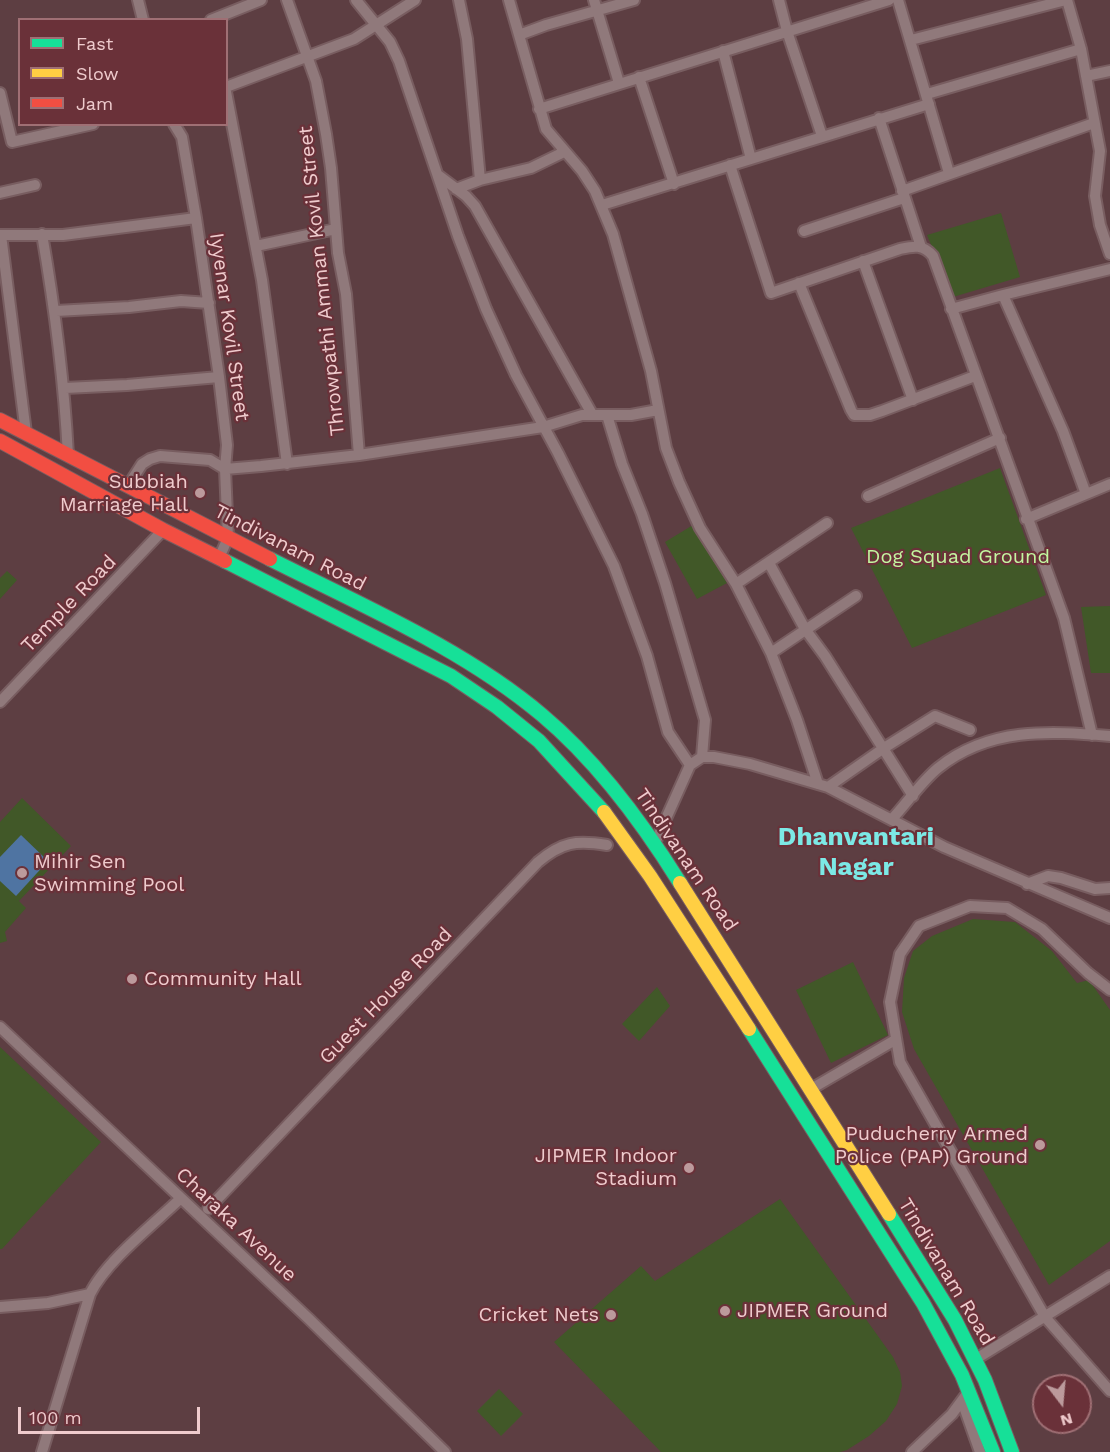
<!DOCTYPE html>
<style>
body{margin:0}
#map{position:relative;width:1110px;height:1452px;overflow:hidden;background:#5d3e42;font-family:"Work Sans",sans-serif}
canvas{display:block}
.legend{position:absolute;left:18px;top:18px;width:210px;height:108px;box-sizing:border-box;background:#6a3139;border:2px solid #9f6f74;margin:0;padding:8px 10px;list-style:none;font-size:18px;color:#efcbcd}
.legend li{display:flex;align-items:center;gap:12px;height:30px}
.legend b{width:30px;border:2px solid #9f6f74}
.north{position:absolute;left:1032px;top:1374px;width:60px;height:60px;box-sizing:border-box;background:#6a3139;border:2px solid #9f6f74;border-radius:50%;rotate:164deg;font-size:16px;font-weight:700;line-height:24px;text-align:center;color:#efcbcd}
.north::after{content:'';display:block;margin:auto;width:21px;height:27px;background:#bc9a9c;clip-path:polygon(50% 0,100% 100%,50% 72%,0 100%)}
.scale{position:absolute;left:18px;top:1407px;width:182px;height:27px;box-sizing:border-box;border:3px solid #efcbcd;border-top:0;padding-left:8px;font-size:18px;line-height:21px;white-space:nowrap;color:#efcbcd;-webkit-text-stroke:4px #6a3139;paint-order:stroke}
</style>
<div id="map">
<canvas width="1110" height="1452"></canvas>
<ul class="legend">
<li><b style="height:8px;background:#16e098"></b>Fast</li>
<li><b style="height:8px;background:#ffcf43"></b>Slow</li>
<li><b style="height:8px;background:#f24e42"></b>Jam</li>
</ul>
<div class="north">N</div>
<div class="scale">100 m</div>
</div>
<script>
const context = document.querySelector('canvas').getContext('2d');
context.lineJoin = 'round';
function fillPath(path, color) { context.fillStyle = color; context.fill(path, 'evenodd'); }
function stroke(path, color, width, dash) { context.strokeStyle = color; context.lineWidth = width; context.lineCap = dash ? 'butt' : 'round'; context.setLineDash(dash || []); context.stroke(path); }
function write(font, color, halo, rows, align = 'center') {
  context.font = font + ' "Work Sans",sans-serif'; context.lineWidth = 4.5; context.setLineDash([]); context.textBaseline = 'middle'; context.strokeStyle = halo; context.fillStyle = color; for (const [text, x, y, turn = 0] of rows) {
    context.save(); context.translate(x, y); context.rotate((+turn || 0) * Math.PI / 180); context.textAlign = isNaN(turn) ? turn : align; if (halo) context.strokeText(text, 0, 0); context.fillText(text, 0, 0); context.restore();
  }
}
const green = new Path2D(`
 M1001 213 1020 277 953 297 927 235Z
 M1000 468 1046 595 912 648 851 528Z
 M693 525 727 583 697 599 665 542Z
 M7 571 17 580 0 599V578Z
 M1110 606V673H1091L1081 607Z
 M22 798 71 846 19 901 26 908 5 932 7 941 0 943V822Z
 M973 919 1015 922 1052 951 1077 983 1089 980 1110 1010V1241L1049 1285 914 1049 902 1012 904 978 913 951 932 936Z
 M853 962 888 1035 831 1063 796 990Z
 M657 987 670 1006 639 1041 622 1024Z
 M0 1047 101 1142 2 1249H0Z
 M780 1199 893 1357 900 1372 902 1386 897 1404 886 1421 869 1436 847 1450 840 1452H661L554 1342 641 1266 655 1281Z
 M499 1389 523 1414 501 1436 477 1411Z`);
const water = new Path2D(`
 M21 835 48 861 16 896 0 881V857Z`);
const street = new Path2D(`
 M138 0 143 20
 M287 0 316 81 326 134 331 168 338 253 346 294 359 455
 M356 0 390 42 399 61 458 236 486 309 516 375 558 453 614 566 647 656 668 732 690 765
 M459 0 467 39 480 180
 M509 0 546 129 582 171 595 191 613 234 651 371 666 448 679 482 700 528 736 584 771 653 797 720 818 784
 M594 0 619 83
 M779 0 787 31 822 136
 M898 0 949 173
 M1067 0 1081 49 1100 151 1095 196 1100 225 1110 254
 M211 20 261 0
 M519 35 546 25 634 0
 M911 40 1066 0
 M723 51 751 159
 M1086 76 1110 71
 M639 77 674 184
 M226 87 354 39 415 0
 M226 92 262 280 287 464
 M0 93 12 142 93 124
 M927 94 1081 49
 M539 109 889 0
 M879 118 921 247
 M174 124 182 137 196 218 219 377 227 445 225 469 228 538 219 558
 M730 165 771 293 900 249C914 246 923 244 933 256L1064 618 1092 735
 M438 175 466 196 475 206 592 414
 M456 189 480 180 531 168 564 152
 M902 191 1094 123
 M0 193 35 185
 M602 205 929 104
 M804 231 904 198
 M42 234C55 309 64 379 68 455
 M256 246 336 229
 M863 261 913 400
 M799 283 851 410 854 415H870L882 411 975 376
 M1003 295 1063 431 1086 494
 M951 309 1003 295 1110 269
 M56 311 129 307 181 301 209 303
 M65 388 127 385 219 377
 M607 415 622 464 642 514 665 583 705 720 702 757
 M26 433 1 235H63L196 218
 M128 486 142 464 150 459 160 456 210 460 225 469 261 466 359 455 543 427 582 415H631L658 410
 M868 496 1000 438
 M1026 519 1110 484
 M769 563 805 629 825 656 913 796
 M736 584 827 523
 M771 653 856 596
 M0 702 163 530
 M828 787 884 748 935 716 970 730
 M892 819C907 803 921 782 938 768 989 727 1049 731 1110 736
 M655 843 690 765 702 757H714L750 764 828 787 944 847 1110 918
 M1027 884 1048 876 1061 878 1095 889 1110 888
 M1110 990 1088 973 1042 929 1007 908 970 906 919 926 900 954 890 1002 900 1062 1045 1317 1110 1391
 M0 1027 309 1319 445 1452
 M811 1089 895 1040
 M208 1209 538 862C562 842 576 840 607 845
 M0 1307 48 1303 90 1294
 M976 1359 1110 1276
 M962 1401 980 1452
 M42 1452 90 1294C106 1261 154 1224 181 1198
 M912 1452 952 1414 969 1391`);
const fast = new Path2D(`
 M270 559C361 605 464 649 542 715 597 761 642 822 680 883
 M225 561 451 676 497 707 539 741 604 812
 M749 1029 923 1303 962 1375 993 1452
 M889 1214 955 1320 985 1380 1012 1452`);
const slow = new Path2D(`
 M604 812 650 876 749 1029
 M680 883 889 1214`);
const jam = new Path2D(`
 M0 420 270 559
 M0 441 163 530 225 561`);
const markers = [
 [200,493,6,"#bc9a9c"],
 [22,873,6,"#bc9a9c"],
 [132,979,6,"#bc9a9c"],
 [1040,1145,6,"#bc9a9c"],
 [689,1168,6,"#bc9a9c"],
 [725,1311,6,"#bc9a9c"],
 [611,1315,6,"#bc9a9c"]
];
const streetNames = [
 ["Throwpathi Amman Kovil Street",322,281,-96],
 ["Iyyenar Kovil Street",229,327,82],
 ["Tindivanam Road",290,548,27],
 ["Temple Road",69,604,-46],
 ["Tindivanam Road",686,860,56],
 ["Guest House Road",386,996,-46],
 ["Charaka Avenue",236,1225,43],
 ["Tindivanam Road",946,1272,59]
];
const poiNames = [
 ["Subbiah",188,482],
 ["Marriage Hall",188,505],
 ["Mihir Sen",34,862,"left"],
 ["Swimming Pool",34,885,"left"],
 ["Community Hall",144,979,"left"],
 ["Puducherry Armed",1028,1134],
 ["Police (PAP) Ground",1028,1157],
 ["JIPMER Indoor",677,1156],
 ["Stadium",677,1179],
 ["JIPMER Ground",737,1311,"left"],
 ["Cricket Nets",599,1315]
];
const parkNames = [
 ["Dog Squad Ground",958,557]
];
const districtNames = [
 ["Dhanvantari",856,837],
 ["Nagar",856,867]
];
fillPath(green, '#415828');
fillPath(water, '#4f74a2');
stroke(street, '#785d60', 14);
stroke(fast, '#785d60', 16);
stroke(slow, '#785d60', 16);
stroke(jam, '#785d60', 16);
stroke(street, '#90797b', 10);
stroke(fast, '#16e098', 14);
stroke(slow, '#ffcf43', 14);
stroke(jam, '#f24e42', 14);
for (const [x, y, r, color] of markers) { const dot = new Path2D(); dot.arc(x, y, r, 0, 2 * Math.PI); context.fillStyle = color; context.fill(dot); stroke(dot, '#6a3139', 2); }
write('20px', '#efcbcd', '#6a3139', streetNames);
write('20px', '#efcbcd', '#6a3139', poiNames, 'right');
write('20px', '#c3f6a0', '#6a3139', parkNames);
write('bold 26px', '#7ce8e5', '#6a3139', districtNames);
</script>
